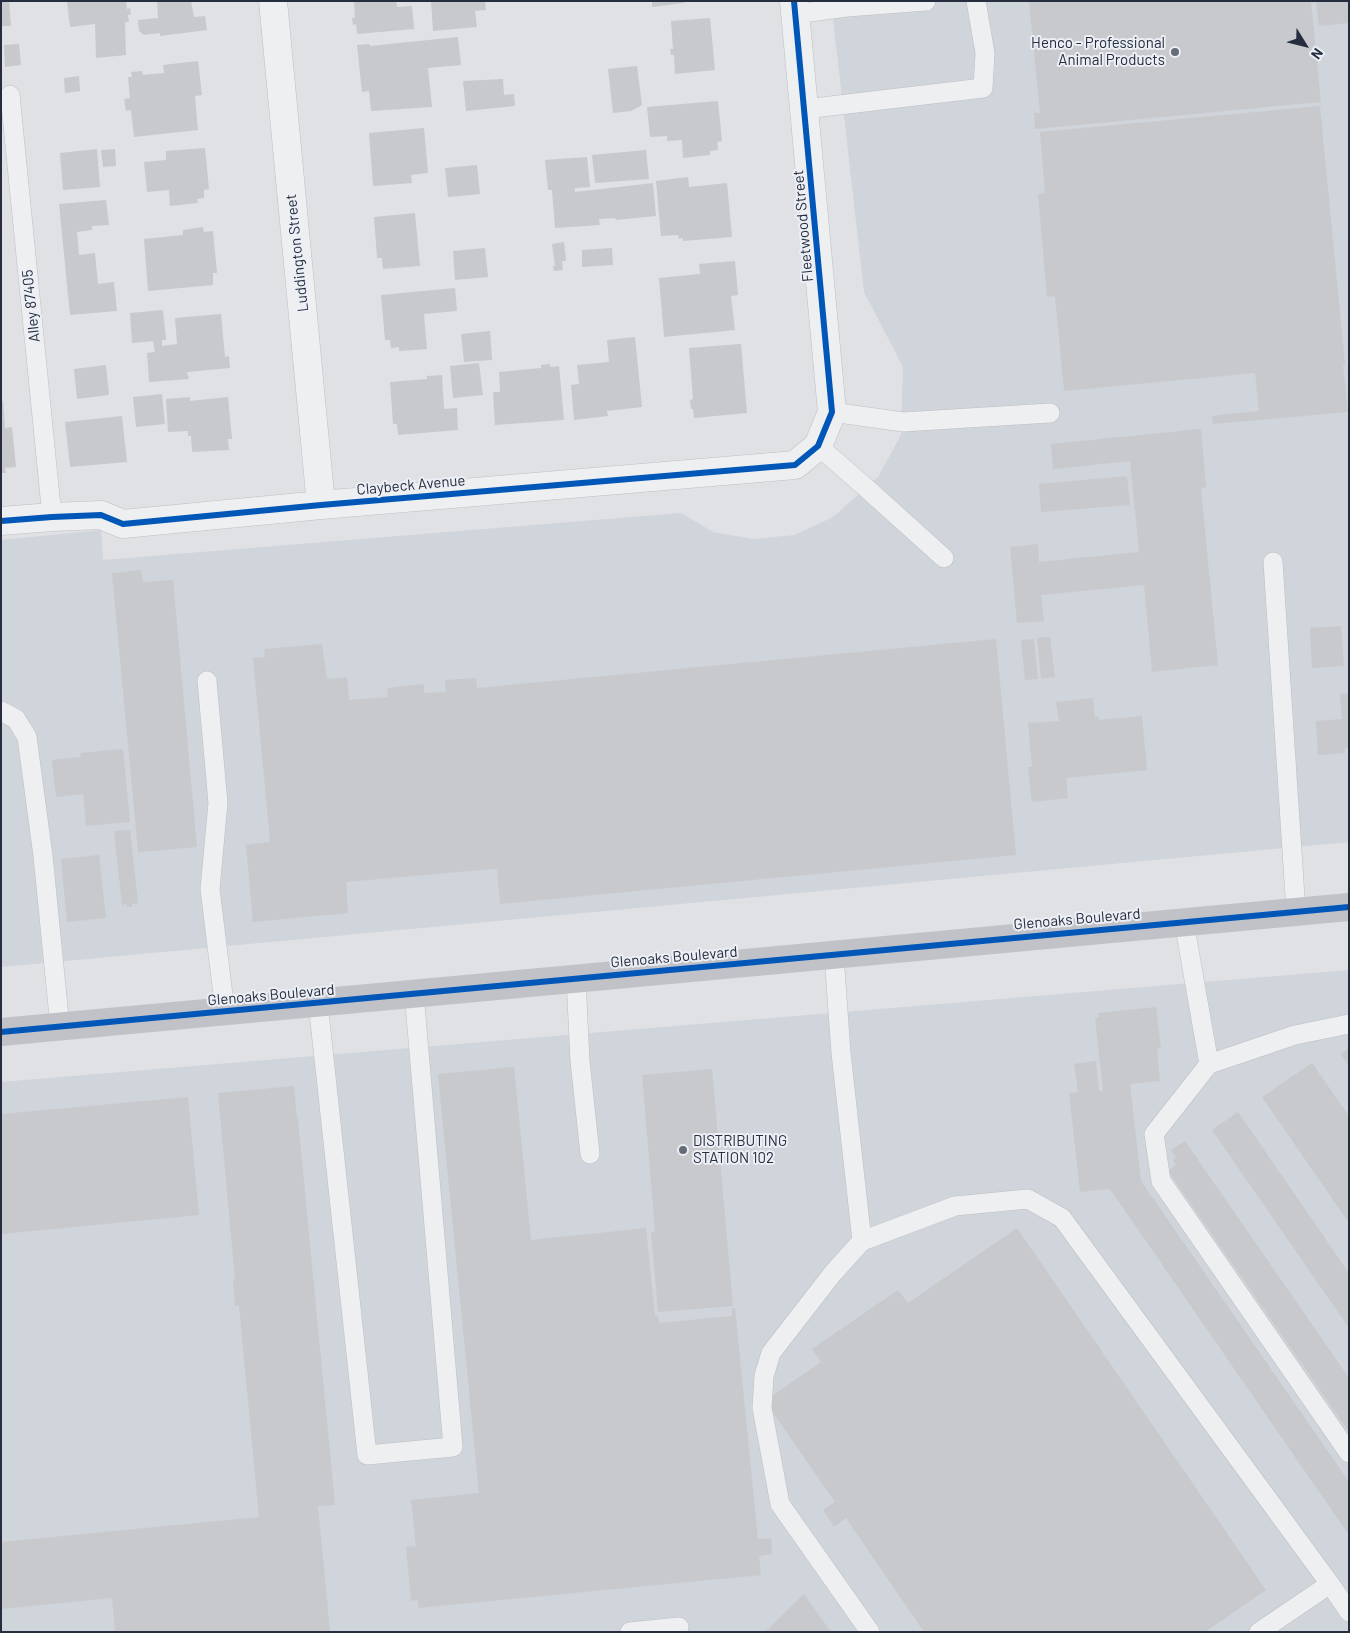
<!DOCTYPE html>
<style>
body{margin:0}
#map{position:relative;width:1350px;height:1633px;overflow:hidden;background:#dfe1e4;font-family:Barlow,sans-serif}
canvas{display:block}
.frame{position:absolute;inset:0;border:2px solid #252d3e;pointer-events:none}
.north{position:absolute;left:1280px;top:20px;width:50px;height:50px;-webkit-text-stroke:4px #eceff5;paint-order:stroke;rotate:126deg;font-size:14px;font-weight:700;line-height:20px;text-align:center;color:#252d3e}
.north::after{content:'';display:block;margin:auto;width:18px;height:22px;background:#252d3e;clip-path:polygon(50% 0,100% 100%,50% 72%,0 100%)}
</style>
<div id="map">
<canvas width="1350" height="1633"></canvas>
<div class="frame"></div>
<div class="north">N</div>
</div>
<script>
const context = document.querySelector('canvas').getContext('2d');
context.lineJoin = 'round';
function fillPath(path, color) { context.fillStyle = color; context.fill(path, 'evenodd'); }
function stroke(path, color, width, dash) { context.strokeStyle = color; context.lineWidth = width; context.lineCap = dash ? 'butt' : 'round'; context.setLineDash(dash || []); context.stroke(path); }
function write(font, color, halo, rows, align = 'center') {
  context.font = font + ' Barlow,sans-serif'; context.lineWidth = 4; context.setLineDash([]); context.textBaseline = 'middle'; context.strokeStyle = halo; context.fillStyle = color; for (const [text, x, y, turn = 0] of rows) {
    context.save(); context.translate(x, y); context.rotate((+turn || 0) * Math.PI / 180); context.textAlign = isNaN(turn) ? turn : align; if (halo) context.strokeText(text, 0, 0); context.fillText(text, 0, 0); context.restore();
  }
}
const built = new Path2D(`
 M831 1H1349V842L1 967V540L101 530 103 560 681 513 713 532 753 539 795 535 833 517 878 477 901 435 903 367 864 292Z
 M1349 970V1632H1V1082Z`);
const building = new Path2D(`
 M1 1H9L11 26H1Z
 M67 1H126L127 9 130 8 131 14 128 15 129 22H125L126 55 96 58 95 24 70 27Z
 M157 1H191L194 17 205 16 207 30 160 36V33L144 35 139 31 138 20 158 18Z
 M354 1H396L397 7 412 6 414 29 357 34 356 24 353 25 352 18H355Z
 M431 1H485L486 10 475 11 477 27 433 31Z
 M652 1H684V3L652 7Z
 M1029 1H1311L1321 102 1035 129 1034 113H1040Z
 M1316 1H1349V23L1319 26Z
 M710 18 715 70 675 74 674 55H671L670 49H673L671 21Z
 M458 37 461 65 428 68 432 107 371 111 369 91 362 92 357 45 370 44V46Z
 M19 44 21 65 5 67 4 45Z
 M198 61 202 95 195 96 198 130 134 137 131 110 126 111 124 99 130 98 128 77H132L131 72 142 71 143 75 164 73 163 65Z
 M637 66 642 105 631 111 613 113 608 69Z
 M79 76 80 91 65 93 64 78Z
 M503 79 504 95 514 94 515 106 466 111 463 81Z
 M718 101 722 141 717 142 718 150 710 151V155L683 158 682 140 667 141V136L650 137 647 107Z
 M1320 106 1345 365H1343L1348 412 1213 424 1212 416 1259 411 1255 373 1064 391 1055 296 1047 297 1038 194 1045 193 1040 132Z
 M424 128 428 173 411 175 412 183 373 186 369 133Z
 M205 148 209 189 204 190V198L197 199 198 203 170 206 169 190 147 192 144 162 166 160V151Z
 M97 149 100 187 63 190 60 153Z
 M115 149 116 166 103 167 101 150Z
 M646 150 649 179 595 183 592 155Z
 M587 157 590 187 575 188V192L653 183 656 216 616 220 615 218 599 219 600 225 555 228 552 190H548L545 160Z
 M477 165 480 194 448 197 445 168Z
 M688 177 689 187 727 183 732 237 683 241V238L679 239 678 235 661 236 656 181Z
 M106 200 109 225 92 226V230L77 232 79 255 95 253 98 284 114 282 117 311 70 315 59 204Z
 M415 213 420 266 383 269 382 258H377L374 217Z
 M203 227 204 232 213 231 217 273H213V285L148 291 144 239 183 235V230Z
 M564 242 566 261H562L563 270 554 271 553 266H555L552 244Z
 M485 248 488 277 455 280 453 251Z
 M612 248 613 265 582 267V250Z
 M735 261 738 295 731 296 735 330 664 337 659 278 700 274 699 264Z
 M455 288 457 311 424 314 427 349 399 351V347L391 348 390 340H385L381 295Z
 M163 310 166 340H162V346L177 344 175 318 221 314 225 357 229 356 230 368 187 372 189 379 149 382 147 353 155 352 153 341 132 343 130 313Z
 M490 331 492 360 464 362 461 334Z
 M635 337 642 407 607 411 608 416 574 420 571 385 579 384 577 365 609 362 607 340Z
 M741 344 747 413 694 418 693 409H691L690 400 693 399 689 348Z
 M479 363 483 395 453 398 450 366Z
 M550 364V367L559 366 564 420 495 425 493 392H500L499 372 541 368V365Z
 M106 365 109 395 77 399 74 369Z
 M442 375 444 409 457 408 458 430 398 435 397 424H393L390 382 427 379V376Z
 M162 394 165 424 136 427 133 397Z
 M190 397V401L228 397 232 439H228L229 450 192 452 191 436H188V431L168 432 166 399Z
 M1 401H3L5 428 12 427 16 467 5 468 6 473H1Z
 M122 416 127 462 70 467 65 422Z
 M1201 429 1206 487 1201 488 1218 665 1152 672 1144 585 1041 595 1044 621 1017 623 1010 547 1038 544 1039 562 1139 552 1130 461 1053 469 1051 444Z
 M1127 476 1130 505 1041 512 1039 484Z
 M141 570 143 582 173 580 197 847 138 852 112 573Z
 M1341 626 1344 666 1312 668 1310 628Z
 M1050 637 1055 677 1041 679 1037 638Z
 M996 639 1016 855 500 904 497 869H493L346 882 348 913 253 922 246 845 270 842 253 658 265 657 264 649 322 644 327 679 347 677 349 700 388 697 387 688 424 684V693L446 692 445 680 476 678 477 688Z
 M1034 639 1038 679 1025 680 1021 640Z
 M1349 693V748H1345V753L1318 755 1316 721 1342 719 1340 694Z
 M1093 698 1095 717 1099 716V720L1142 716 1147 770 1066 778 1068 798 1032 802 1028 767H1032L1028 723 1059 721 1056 702Z
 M123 749 130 822 86 826 83 794 56 797 52 760 81 757 80 753Z
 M130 830 138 903 132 904V907H127V904L122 905 114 831Z
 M99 855 106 918 67 922 61 859Z
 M1156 1007 1161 1048 1157 1049 1160 1081 1130 1084 1141 1181 1349 1482V1535L1110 1189 1080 1192 1069 1093 1078 1092 1074 1064 1096 1061 1099 1091H1103L1095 1018 1099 1017 1098 1013Z
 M1349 1048V1066L1341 1054Z
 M1312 1063 1349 1116V1223L1262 1097Z
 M514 1067 531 1240 646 1228 655 1316H658L659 1323 732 1316V1308H735L758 1539 771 1538 772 1554 759 1556 761 1575 418 1608V1600L411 1601 406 1547 416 1546 411 1500 479 1493 438 1074Z
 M712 1069 733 1306 658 1312 651 1232 655 1231 642 1075Z
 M294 1086 297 1119H298L335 1505 318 1506 330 1632H115L112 1598 1 1609V1542L259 1517 239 1306H235L233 1280H235L218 1093Z
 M188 1097 199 1215 1 1234V1114Z
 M1238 1112 1349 1273V1328L1212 1130Z
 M1185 1141 1349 1378V1432L1168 1171 1176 1165 1173 1160 1176 1158 1171 1150Z
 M1017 1228 1266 1590 1205 1632H924L846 1518 834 1527 823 1510 835 1502 765 1401 821 1362 812 1349 898 1290 908 1303Z
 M804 1594 831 1632H765Z`);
const lane = new Path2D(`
 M795 14 847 7 926 1
 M10 95 52 517
 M805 109 983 88 985 53 976 1
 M832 412 903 422 1050 413
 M818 446 863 485 944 558
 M1273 562 1296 912
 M207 681 218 803 210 889 225 1011
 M1 711 16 719 27 737 43 856 60 1027
 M1184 922 1209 1064 1295 1035 1349 1024
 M834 955 841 1053 862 1241 833 1273 771 1353 764 1376 762 1408 780 1504 870 1632
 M576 979 580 1061 590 1154
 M318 1003 367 1455 453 1447 414 993
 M1209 1064 1154 1134 1161 1181 1349 1453
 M862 1241 955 1206 1028 1199 1062 1218 1330 1584
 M630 1632 679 1627 676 1632
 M1259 1632 1330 1584 1349 1612`);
const street = new Path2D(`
 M273 1 321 505
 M1 521 52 517 101 515 123 524 321 505 795 465 818 446 832 412 794 1`);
const secondary = new Path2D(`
 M1 1032 1349 907`);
const cycleway = new Path2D(`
 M1 521 52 517 101 515 123 524 321 505 795 465 818 446 832 412 794 1
 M1 1032 1349 907`);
const markers = [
 [1175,52,5,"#666c78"],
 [683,1150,5,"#666c78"]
];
const poiNames = [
 ["Henco - Professional",1165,43],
 ["Animal Products",1165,60],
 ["DISTRIBUTING",693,1141,"left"],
 ["STATION 102",693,1158,"left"]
];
const streetNames = [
 ["Fleetwood Street",803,226,-95],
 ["Luddington Street",297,253,-96],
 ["Alley 87405",31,306,-96],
 ["Claybeck Avenue",411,485,-5],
 ["Glenoaks Boulevard",1077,919,-5],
 ["Glenoaks Boulevard",674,957,-5],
 ["Glenoaks Boulevard",271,995,-5]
];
fillPath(built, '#d0d4db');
fillPath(building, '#c7c9cc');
stroke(lane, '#bdbfc2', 20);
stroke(street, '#bdbfc2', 29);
stroke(lane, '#eeeff1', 19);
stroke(street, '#eeeff1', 28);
stroke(secondary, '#c0c2c7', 28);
stroke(cycleway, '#0057b8', 6);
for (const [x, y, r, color] of markers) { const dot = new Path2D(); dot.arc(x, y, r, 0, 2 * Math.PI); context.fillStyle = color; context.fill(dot); stroke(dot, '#eceff5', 2); }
write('15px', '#252d3e', '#eceff5', poiNames, 'right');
write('15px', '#252d3e', '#eceff5', streetNames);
</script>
